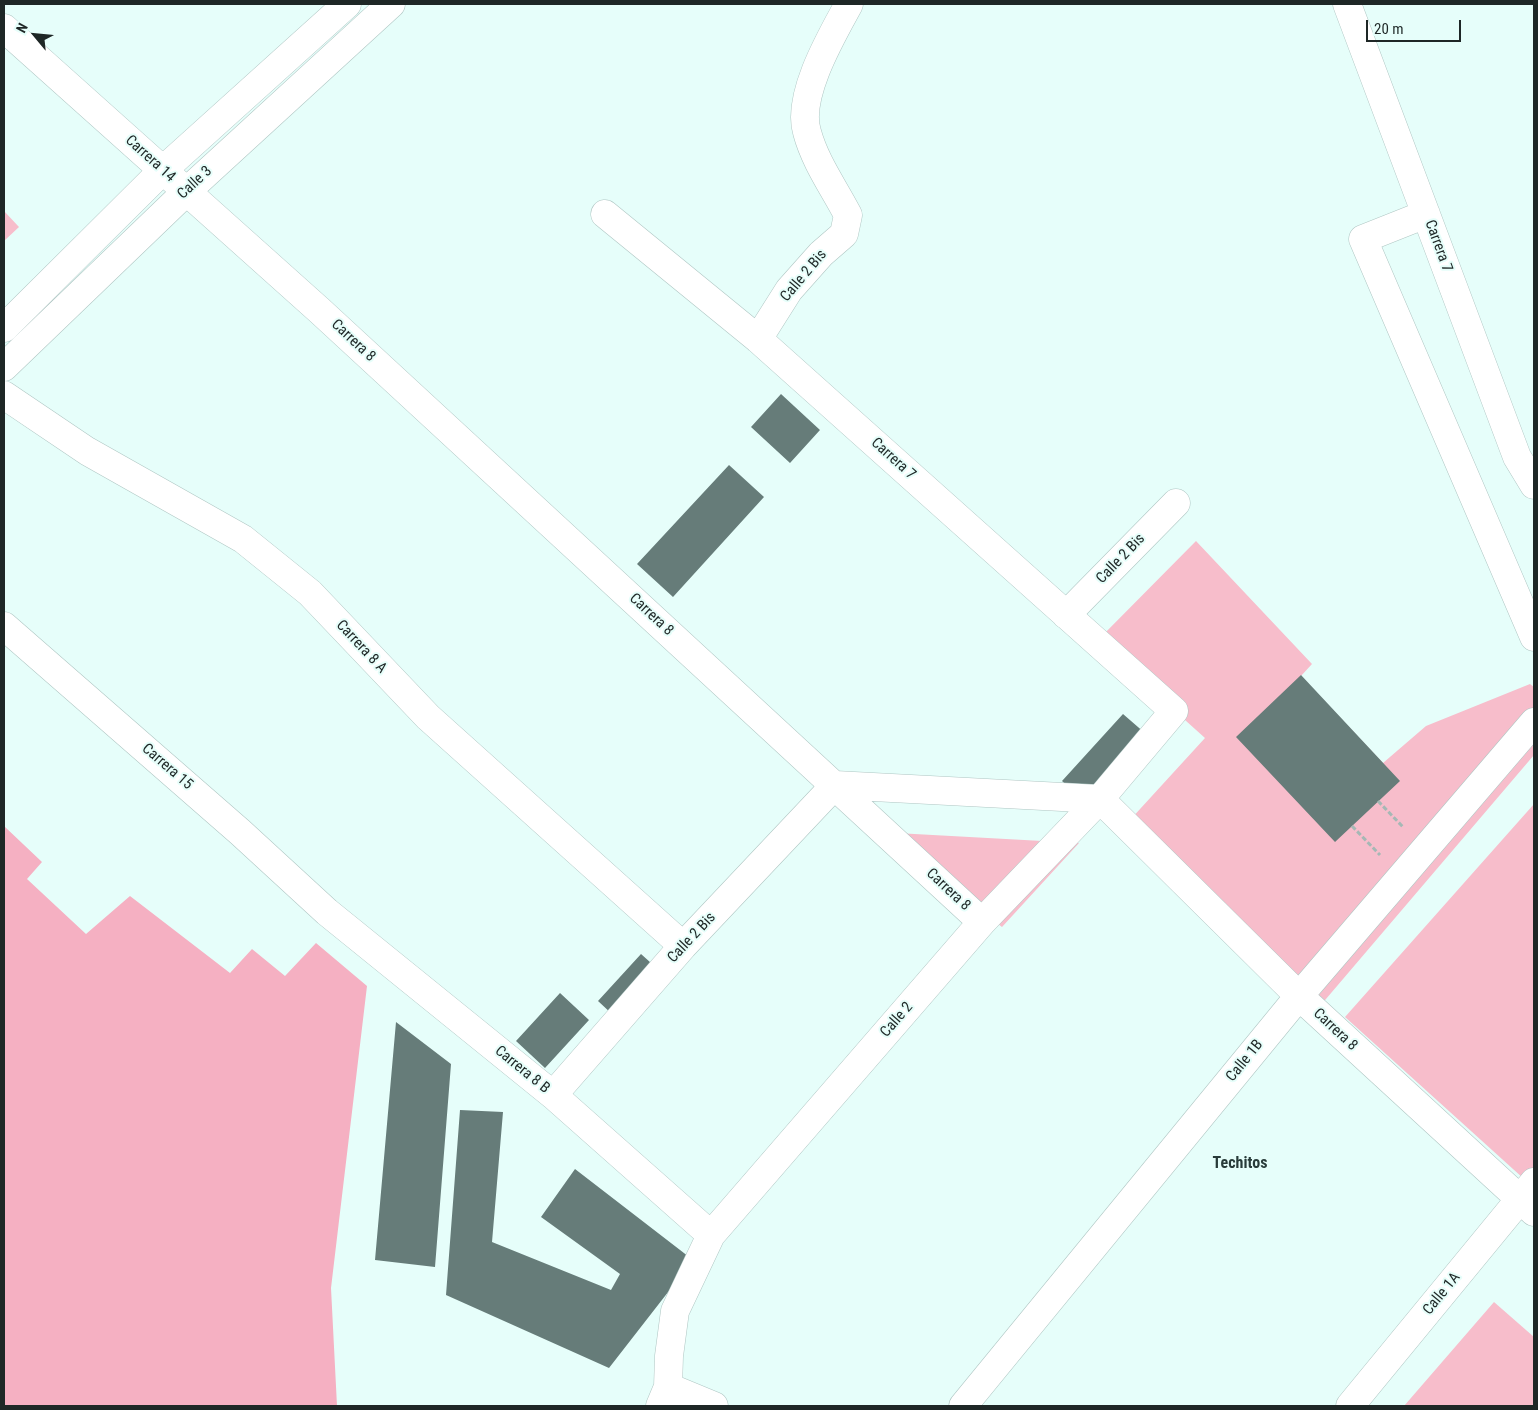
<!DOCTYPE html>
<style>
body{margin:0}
#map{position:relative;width:1538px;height:1410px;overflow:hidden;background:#e6fefa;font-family:"Roboto Condensed",sans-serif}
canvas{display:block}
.frame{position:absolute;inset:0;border:5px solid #1e2726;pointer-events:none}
.north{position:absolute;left:10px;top:10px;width:50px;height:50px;-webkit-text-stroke:4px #e6fefa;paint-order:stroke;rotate:298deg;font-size:14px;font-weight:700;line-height:20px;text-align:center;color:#1e2726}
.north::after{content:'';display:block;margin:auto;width:18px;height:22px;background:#1e2726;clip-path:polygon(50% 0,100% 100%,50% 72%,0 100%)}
.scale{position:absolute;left:1366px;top:20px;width:95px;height:22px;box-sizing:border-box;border:2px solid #1e2726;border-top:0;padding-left:6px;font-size:15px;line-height:18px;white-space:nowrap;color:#1e2726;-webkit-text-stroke:4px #e6fefa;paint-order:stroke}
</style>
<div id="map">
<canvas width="1538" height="1410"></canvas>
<div class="frame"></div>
<div class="north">N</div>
<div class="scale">20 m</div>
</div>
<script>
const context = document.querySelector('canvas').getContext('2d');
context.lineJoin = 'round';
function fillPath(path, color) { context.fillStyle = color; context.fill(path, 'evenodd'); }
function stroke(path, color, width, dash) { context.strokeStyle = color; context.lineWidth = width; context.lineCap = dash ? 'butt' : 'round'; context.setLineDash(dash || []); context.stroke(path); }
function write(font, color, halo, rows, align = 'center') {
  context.font = font + ' "Roboto Condensed",sans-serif'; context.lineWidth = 4; context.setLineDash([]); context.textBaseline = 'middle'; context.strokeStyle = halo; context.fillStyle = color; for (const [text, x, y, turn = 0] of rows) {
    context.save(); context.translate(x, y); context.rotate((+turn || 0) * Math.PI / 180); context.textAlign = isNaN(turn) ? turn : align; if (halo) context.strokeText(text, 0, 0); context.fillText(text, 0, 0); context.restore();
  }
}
const green = new Path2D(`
 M4 211 19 227 4 241Z
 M1196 541 1312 664 1301 676 1383 763 1426 726 1530 684 1534 687V755L1320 1006 1119 832 1205 738 1097 641Z
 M1534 804V1188L1345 1017Z
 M878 832 1079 843 1002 927Z
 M1494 1302 1534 1337V1406H1404Z`);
const forest = new Path2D(`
 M4 826 42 862 27 879 86 934 130 896 230 973 252 949 285 976 316 943 367 986 331 1288 337 1406H4Z`);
const building = new Path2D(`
 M781 394 820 430 790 463 751 427Z
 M729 465 764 497 673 597 637 564Z
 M1301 675 1400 781 1335 842 1236 737Z
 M1123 714 1161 747 1100 816 1062 781Z
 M641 954 670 980 627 1028 598 1001Z
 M560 993 589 1020 545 1068 516 1041Z
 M396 1022 451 1064 435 1267 375 1260Z
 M460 1110 503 1112 492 1242 611 1290 620 1274 541 1217 575 1169 693 1260 609 1368 446 1295Z`);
const path = new Path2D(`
 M1378 801 1403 827
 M1352 826 1380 855`);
const minor = new Path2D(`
 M1347 4 1517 457 1534 485
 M4 28 319 310 982 922
 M605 214 758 339 1174 711 1100 799 982 922 711 1235 675 1311 669 1356 668 1387 660 1406
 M1426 214 1363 239 1534 637
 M4 328 163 170 347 4
 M758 339 789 290 821 254 844 234 848 215C834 188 815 162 807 132 796 96 832 35 849 4
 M4 367 187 191 391 4
 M4 395 87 451 243 539 310 593 428 717 683 946
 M1066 615 1176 503
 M4 626 240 832 327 912 553 1095 711 1235
 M553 1095 683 946 835 785 1100 799 1299 996 1534 1212
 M668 1387 714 1406
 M963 1406 1299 996 1534 722
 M1350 1406 1534 1182`);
const streetNames = [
 ["Carrera 14",150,159,42],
 ["Calle 3",195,183,-43],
 ["Carrera 7",1438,246,70],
 ["Calle 2 Bis",804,276,-50],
 ["Carrera 8",353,341,43],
 ["Carrera 7",893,459,42],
 ["Calle 2 Bis",1121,559,-46],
 ["Carrera 8",651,615,43],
 ["Carrera 8 A",361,647,47],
 ["Carrera 15",167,767,41],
 ["Carrera 8",948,890,43],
 ["Calle 2 Bis",692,938,-47],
 ["Calle 2",897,1020,-49],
 ["Carrera 8",1335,1030,43],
 ["Calle 1B",1245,1061,-51],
 ["Carrera 8 B",522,1070,39],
 ["Calle 1A",1442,1294,-51]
];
const neighbourhoodNames = [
 ["Techitos",1240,1164]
];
fillPath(green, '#f7bdcb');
fillPath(forest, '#f5b0c2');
fillPath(building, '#667c79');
stroke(minor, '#afc6c3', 29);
stroke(path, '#a5b8b5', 3, [5, 2.5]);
stroke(minor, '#fff', 28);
write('15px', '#1e2726', '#e6fefa', streetNames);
write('bold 16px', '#283b39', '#e6fefa', neighbourhoodNames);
</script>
